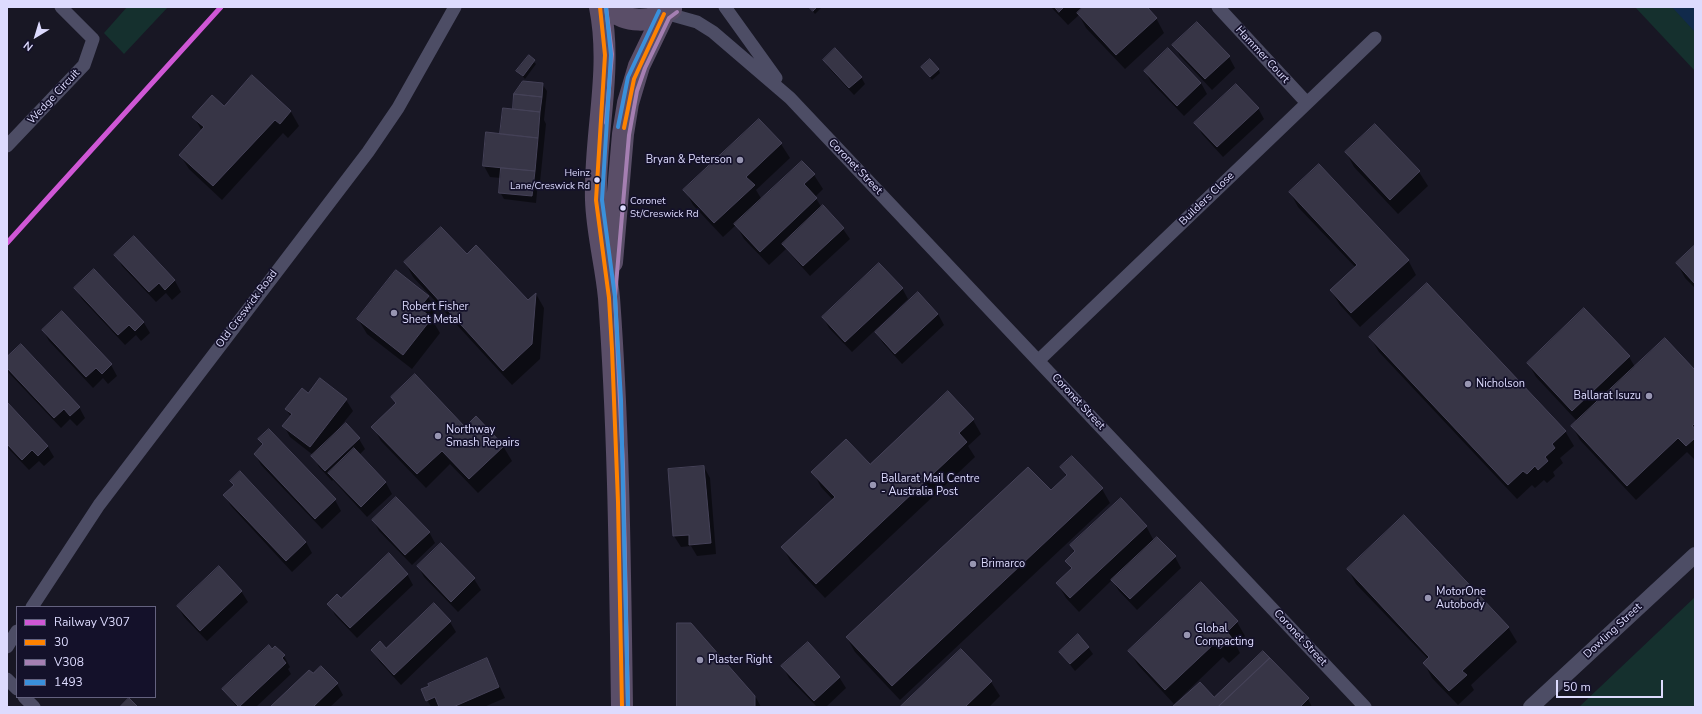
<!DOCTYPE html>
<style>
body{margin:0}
#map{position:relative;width:1702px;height:714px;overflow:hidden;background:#181724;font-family:"Nunito Sans",sans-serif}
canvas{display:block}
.frame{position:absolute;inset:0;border:8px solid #dddbfe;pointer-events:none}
.legend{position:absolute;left:16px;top:606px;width:140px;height:92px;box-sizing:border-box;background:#14112a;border:1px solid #64627f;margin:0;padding:5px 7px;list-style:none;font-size:12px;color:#dddbfe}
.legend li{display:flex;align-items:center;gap:8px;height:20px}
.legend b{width:20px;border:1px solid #64627f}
.north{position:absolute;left:16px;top:16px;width:40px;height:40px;-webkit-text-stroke:3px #14112a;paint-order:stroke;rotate:218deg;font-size:11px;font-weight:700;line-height:16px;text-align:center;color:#dddbfe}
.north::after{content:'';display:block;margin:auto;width:14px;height:18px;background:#dddbfe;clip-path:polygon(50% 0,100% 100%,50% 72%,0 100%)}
.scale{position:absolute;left:1556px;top:680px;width:107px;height:18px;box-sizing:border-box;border:2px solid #dddbfe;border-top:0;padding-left:5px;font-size:12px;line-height:14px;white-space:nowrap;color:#dddbfe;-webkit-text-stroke:3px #14112a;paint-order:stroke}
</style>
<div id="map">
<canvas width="1702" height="714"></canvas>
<div class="frame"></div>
<ul class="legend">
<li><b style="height:5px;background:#cf57d5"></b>Railway V307</li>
<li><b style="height:5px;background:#ff8200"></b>30</li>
<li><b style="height:5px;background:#a57fb2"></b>V308</li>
<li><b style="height:5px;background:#3a90db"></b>1493</li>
</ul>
<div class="north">N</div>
<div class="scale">50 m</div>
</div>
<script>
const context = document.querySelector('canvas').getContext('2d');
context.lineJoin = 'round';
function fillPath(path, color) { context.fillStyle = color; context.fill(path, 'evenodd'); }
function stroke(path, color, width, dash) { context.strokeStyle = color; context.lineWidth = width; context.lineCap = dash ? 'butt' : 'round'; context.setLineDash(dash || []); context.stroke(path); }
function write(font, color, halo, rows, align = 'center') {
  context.font = font + ' "Nunito Sans",sans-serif'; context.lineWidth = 3.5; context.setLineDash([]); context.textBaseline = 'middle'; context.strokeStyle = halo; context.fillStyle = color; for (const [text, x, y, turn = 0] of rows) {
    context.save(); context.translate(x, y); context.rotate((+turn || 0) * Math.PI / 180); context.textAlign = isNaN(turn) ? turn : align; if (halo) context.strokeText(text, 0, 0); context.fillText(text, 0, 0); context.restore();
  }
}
const green = new Path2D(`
 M127 7H168L124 54 104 33Z
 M1635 7H1695V71Z
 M1695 597V707H1579Z`);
const water = new Path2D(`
 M1672 7H1695V32Z`);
const shadow = new Path2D(`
 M809 7H822L815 14Z
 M1051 7H1145L1156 18 1164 33 1125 69 1086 28 1079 15 1068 25Z
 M1174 45 1229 57 1235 68 1212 90 1180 56Z
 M1168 49 1201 83 1207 94 1184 116 1151 82 1145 71Z
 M529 57 536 64 525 79 518 71Z
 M824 60 861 77 865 84 854 95 828 67Z
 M922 67 938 69 940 73 932 80Z
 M252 77 291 112 299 126 288 138 283 133 222 200 189 169 180 155 202 131 194 117 224 107Z
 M542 84 547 91 544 120 546 124 540 182H538L536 203 504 199 500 192 501 178 490 177 484 166 515 111 514 109Z
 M1258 108 1264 119 1223 157 1202 134 1196 123Z
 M759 120 781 144 790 158 756 190 762 200 802 162 814 175 823 189 815 197 822 208 843 229 850 239 810 276 786 249 769 265 744 239 736 225 723 237 693 205 685 190Z
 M1375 125 1419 172 1428 186 1398 214 1354 167 1346 152Z
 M1290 192 1408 260 1416 275 1360 327 1340 305 1331 291 1356 268 1298 207Z
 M134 238 175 281 181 292 172 300 166 293 156 302 122 266 116 255Z
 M1695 246V288L1685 278 1677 263Z
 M467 255 528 302 536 294 544 308 540 359 512 385 413 277 405 262Z
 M94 270 144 323 150 333 141 341 136 335 125 345 82 299 75 288Z
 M902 288 908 299 852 352 829 328 823 317Z
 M428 297 436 311 431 318 440 333 412 369 367 334 358 319Z
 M938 314 944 325 902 364 883 343 876 333Z
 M43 330 111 365 117 376 108 384 103 378 93 388 49 341Z
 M1370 337 1565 431 1574 446 1560 458 1563 463 1553 472 1555 476 1547 483 1544 480 1535 488 1532 485 1517 499 1379 352Z
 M1629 357 1635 367 1695 371V460L1687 452 1636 500 1580 440 1572 426 1577 421 1536 377 1528 363Z
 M7 358 79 407 85 418 77 426 70 419 61 428 9 373 7 370Z
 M948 393 973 420 981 434 968 446 975 457 825 598 791 562 783 548 833 500 821 487 813 472 870 466Z
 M308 394 346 400 353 411 336 432 359 439 365 449 359 455 386 483 392 494 367 517 333 480 332 481 319 467 313 455 290 437 284 426 291 417 286 409Z
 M392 397 503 446 512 461 478 493 450 464 426 488 381 441 373 427 396 404Z
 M7 403 48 447 54 457 44 466 39 461 29 470 7 447Z
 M269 430 335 500 341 511 322 529 261 465 255 454 263 446 259 439Z
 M704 467 710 478 716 554 697 556 691 546 681 547 674 536 669 470Z
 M1061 467 1102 489 1110 503 900 700 855 652 847 638 1051 492 1067 477Z
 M240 473 306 542 312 553 292 572 231 506 224 495 234 486 231 481Z
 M373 520 429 532 435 543 412 565 379 531Z
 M1146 526 1154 541 1157 538 1175 557 1181 568 1137 610 1119 591 1112 580 1079 612 1066 598 1057 583 1072 570 1067 561 1075 553 1071 546Z
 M441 544 474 579 481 590 458 612 424 577 418 566Z
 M1348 569 1508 627 1517 642 1471 685 1474 690 1458 705 1432 678 1424 663 1428 659 1356 584Z
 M407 574 413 585 357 638 335 615 329 604Z
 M241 591 248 602 207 641 184 617 178 607Z
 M450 622 456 632 401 685 379 661 372 650 386 649Z
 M1237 622 1245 636 1236 645 1240 653 1229 663 1223 657 1174 704 1138 665 1129 651Z
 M275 647 284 656 290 667 288 669 291 674 256 707H237L223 689Z
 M1088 647 1093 654 1075 671 1060 652Z
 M961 650 991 682 1000 696 989 707H902Z
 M487 660 505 698 484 707H431L422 690Z
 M783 667 839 677 846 688 826 707H817L789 678Z
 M313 674 337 684 343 695 330 707H271Z
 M755 696 761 707H678Z
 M1308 699 1312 707H1174Z`);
const building = new Path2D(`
 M809 7H817L813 11Z
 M1055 7H1064L1059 12Z
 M1083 7H1147L1157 18 1116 55 1077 13Z
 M1197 22 1230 56 1205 79 1172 45Z
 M835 48 862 77 849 88 823 60Z
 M1168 48 1201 83 1177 106 1144 71Z
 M529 55 535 60 523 76 516 71Z
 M930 59 939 69 930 77 921 67Z
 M252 75 291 111 280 124 275 120 213 186 179 155 204 127 192 117 212 95 224 106Z
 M523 81 543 83 542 97 514 94Z
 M1236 84 1259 108 1217 147 1194 123Z
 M514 94 542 97 540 112 513 109Z
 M503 108 540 112 538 138 500 134Z
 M759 119 782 143 746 177 755 185 714 223 683 190Z
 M1375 124 1420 171 1390 200 1345 152Z
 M486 132 538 138 535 171 483 166Z
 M802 161 815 174 804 184 817 198 760 252 734 224Z
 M1319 164 1409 260 1351 313 1330 290 1357 265 1289 192Z
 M501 168 535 171 532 196 499 193Z
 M823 205 844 228 803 266 782 244Z
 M441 227 467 254 476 245 528 300 536 293 532 344 503 371 404 262Z
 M134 236 175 280 165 290 159 283 149 292 114 255Z
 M1695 245V284L1676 263Z
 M879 263 903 288 845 342 822 317Z
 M94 269 144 322 135 331 129 325 118 335 74 288Z
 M396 270 429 296 419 308 432 318 403 355 357 319Z
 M1427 283 1566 431 1552 444 1555 448 1545 457 1548 461 1538 470 1535 466 1527 474 1523 471 1508 485 1369 337Z
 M918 292 938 314 895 354 875 332Z
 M1584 308 1630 356 1572 411 1527 363Z
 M62 311 112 364 102 374 96 368 86 377 42 330Z
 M1665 338 1695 370V423L1692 426 1695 428V438L1686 446 1678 438 1627 486 1571 426Z
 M21 344 80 407 70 416 64 409 54 418 7 368V357Z
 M415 374 465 427 476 416 504 446 469 479 442 451 417 474 371 427 396 403 391 397Z
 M320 378 347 399 310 447 282 426 292 414 285 409 302 388 308 393Z
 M948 391 974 419 959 433 967 442 816 584 781 547 835 497 811 472 846 439 870 464Z
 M7 402 48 446 38 456 32 450 22 460 7 444Z
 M346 423 360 438 325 471 311 456Z
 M269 429 336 499 315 519 254 454 263 444 258 439Z
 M354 448 386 482 361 507 328 473Z
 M1072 456 1103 488 892 686 846 637 1028 467 1051 490 1067 475 1060 467Z
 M704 466 711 543 689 545V535L673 536 668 469Z
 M240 471 306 542 286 561 223 495 234 485 230 481Z
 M396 497 430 532 405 555 372 520Z
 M1121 498 1147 526 1070 598 1056 583 1072 568 1065 561 1075 551 1070 545Z
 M1404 515 1509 627 1462 671 1467 675 1449 691 1423 663 1429 657 1347 569Z
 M1157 537 1176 556 1130 599 1111 580Z
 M441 543 475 578 451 602 417 566Z
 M389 553 408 574 350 628 327 604 337 594 341 598Z
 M219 566 242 591 200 631 177 606Z
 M1201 582 1238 621 1227 632 1232 638 1220 649 1215 643 1165 690 1128 651Z
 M434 603 451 621 394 675 371 650 380 641 386 648Z
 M677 623H691L755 696V707H677Z
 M1078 634 1089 647 1070 664 1059 652Z
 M808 642 840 677 814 701 781 666Z
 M269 645 272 649 275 646 285 655 282 658 286 663 239 707 222 689Z
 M961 649 992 681 965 707H900Z
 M1263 651 1270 658 1218 707H1172L1200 682 1214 697Z
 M487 658 499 687 453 707H439L435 697 426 701 421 689 429 686 428 684Z
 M1270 658 1309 698 1300 707H1218Z
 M321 666 338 683 313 707H270L309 670 313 673Z
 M129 698 138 707H120Z`);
const minor = new Path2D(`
 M725 7 776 78
 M1218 7 1307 103
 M665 13 697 22 713 32 790 98 1365 707
 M7 146 84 65 93 39 61 7
 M1039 360 1375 38
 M32 607 99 505 131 463 368 152 398 108 455 7
 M7 647 17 631
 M7 679 17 689
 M24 697 34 707`);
const tertiary = new Path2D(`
 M1531 707 1695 555`);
const trunk = new Path2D(`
 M600 7C613 71 594 135 596 200 597 233 606 265 609 298 619 434 620 571 622 707
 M607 7C626 23 651 24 671 9
 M612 262 623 134 628 103 639 66 664 14`);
const bus1 = new Path2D(`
 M600 7 605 55 596 200 609 298 612 349 618 502 622 707
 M624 128 634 79 664 14`);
const bus2 = new Path2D(`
 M606 123 612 54 606 7
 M628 707 623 466 615 296 629 135 637 91 645 68 669 18 677 12`);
const bus3 = new Path2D(`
 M606 7 611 55 602 200 615 297 621 400 628 707
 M618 127 628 77 659 11`);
const rail1 = new Path2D(`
 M7 243 221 7`);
const markers = [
 [740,160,4,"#9896b2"],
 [597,180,3.5,"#dddbfe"],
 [623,208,3.5,"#dddbfe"],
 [394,313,4,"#9896b2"],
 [1468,384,4,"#9896b2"],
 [1649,396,4,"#9896b2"],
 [438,436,4,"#9896b2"],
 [873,485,4,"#9896b2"],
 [973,564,4,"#9896b2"],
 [1428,598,4,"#9896b2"],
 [1187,635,4,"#9896b2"],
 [700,660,4,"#9896b2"]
];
const busNames = [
 ["Heinz",590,174],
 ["Lane/Creswick Rd",590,187],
 ["Coronet",630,202,"left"],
 ["St/Creswick Rd",630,215,"left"]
];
const streetNames = [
 ["Hammer Court",1262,55,47],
 ["Wedge Circuit",54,97,-47],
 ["Coronet Street",855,167,46],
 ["Builders Close",1207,199,-44],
 ["Old Creswick Road",247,309,-53],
 ["Coronet Street",1078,402,47],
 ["Dowling Street",1613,631,-43],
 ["Coronet Street",1300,638,47]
];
const poiNames = [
 ["Bryan & Peterson",732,160,"right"],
 ["Robert Fisher",402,307],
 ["Sheet Metal",402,320],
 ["Nicholson",1476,384],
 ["Ballarat Isuzu",1641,396,"right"],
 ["Northway",446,430],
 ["Smash Repairs",446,443],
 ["Ballarat Mail Centre",881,479],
 ["- Australia Post",881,492],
 ["Brimarco",981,564],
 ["MotorOne",1436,592],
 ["Autobody",1436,605],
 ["Global",1195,629],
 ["Compacting",1195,642],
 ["Plaster Right",708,660]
];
fillPath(green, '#15302e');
fillPath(water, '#112a4b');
fillPath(shadow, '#0007');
fillPath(building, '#373546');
stroke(building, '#454258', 1);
stroke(minor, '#4d4d65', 13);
stroke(tertiary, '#4d4d65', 16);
stroke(trunk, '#5a4e68', 22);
stroke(bus1, '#ff8200', 4);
stroke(bus2, '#a57fb2', 4);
stroke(bus3, '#3a90db', 4);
stroke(rail1, '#cf57d5', 5);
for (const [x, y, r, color] of markers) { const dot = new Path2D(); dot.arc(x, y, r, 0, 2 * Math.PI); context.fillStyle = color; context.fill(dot); stroke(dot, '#14112a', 1.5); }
write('10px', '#dddbfe', '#14112a', busNames, 'right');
write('11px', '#dddbfe', '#14112a', streetNames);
write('11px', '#dddbfe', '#14112a', poiNames, 'left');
</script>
